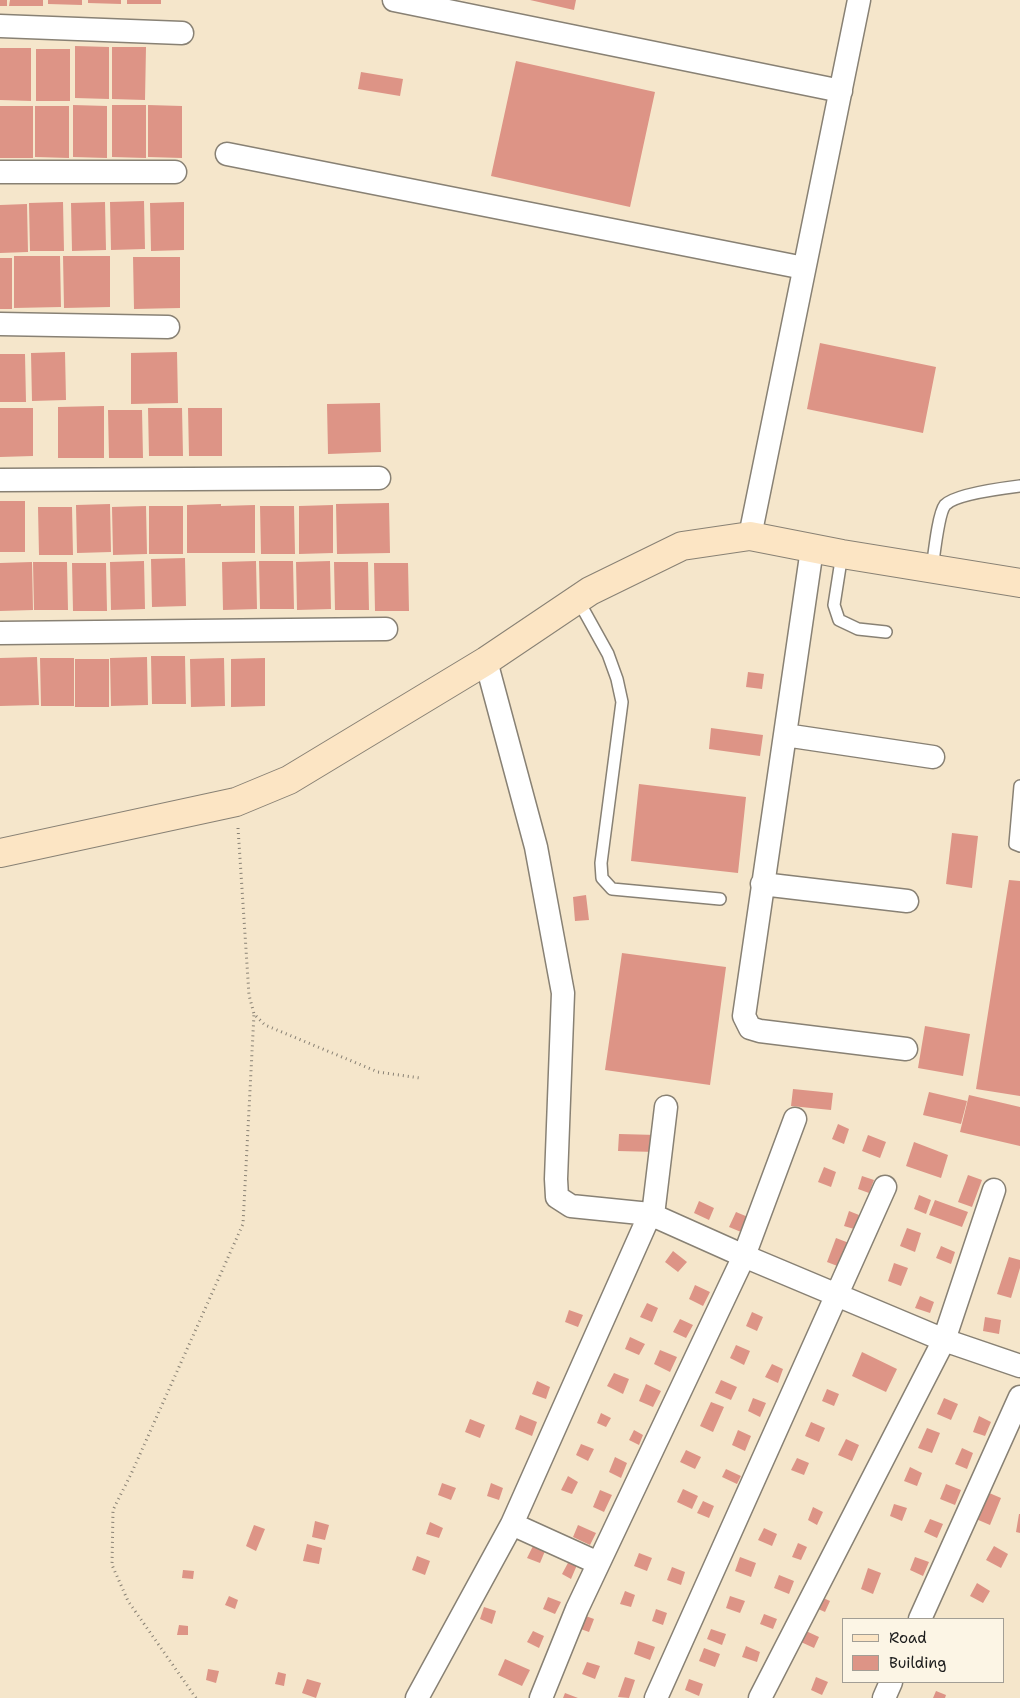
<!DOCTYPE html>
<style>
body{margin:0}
#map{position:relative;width:1020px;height:1698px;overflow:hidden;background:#f5e6cb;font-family:"Shantell Sans",sans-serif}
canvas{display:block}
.legend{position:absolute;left:842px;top:1618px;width:162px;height:65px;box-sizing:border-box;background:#fcf5e5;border:1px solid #a29e95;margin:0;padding:6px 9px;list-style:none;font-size:15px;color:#1c1c1c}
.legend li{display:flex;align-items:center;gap:10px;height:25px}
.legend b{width:25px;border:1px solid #a29e95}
</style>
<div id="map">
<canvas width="1020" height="1698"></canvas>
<ul class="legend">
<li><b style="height:6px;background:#fce5c4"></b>Road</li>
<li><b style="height:14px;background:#dd9486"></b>Building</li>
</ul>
</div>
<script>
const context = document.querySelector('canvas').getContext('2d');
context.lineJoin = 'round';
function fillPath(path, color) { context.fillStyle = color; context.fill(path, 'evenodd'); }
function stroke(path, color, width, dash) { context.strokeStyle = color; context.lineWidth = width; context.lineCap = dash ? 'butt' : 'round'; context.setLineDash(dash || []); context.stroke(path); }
const building = new Path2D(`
 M0 0H7V6H0Z
 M10 0H43V6H9Z
 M48 0H82V5L48 4Z
 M88 0H121V4L88 3Z
 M127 0H161V4H127Z
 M530 0H576L574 10Z
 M75 46 109 47V99L75 98Z
 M112 47H146L145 100 112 99Z
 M0 48H31V101L0 100Z
 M36 49H70V101H36Z
 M516 61 655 92 630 207 491 176Z
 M361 72 403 79 400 96 358 89Z
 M73 105 107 106V158L73 157Z
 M112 105H146V158L112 157Z
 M148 105 182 106V158L148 157Z
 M0 106H33V158H0Z
 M35 106H69V158L35 157Z
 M144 201 145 249 111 250 110 202Z
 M63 202 64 251H30L29 203Z
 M105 202 106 250 72 251 71 203Z
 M184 202V250L151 251 150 203Z
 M27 204 28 252 0 253V205Z
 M14 256H60L61 307 14 308Z
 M63 256H110V307L64 308Z
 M133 257H180V308L134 309Z
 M0 258H12V309H0Z
 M820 343 936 367 923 433 807 409Z
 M65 352 66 400 32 401 31 353Z
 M177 352 178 403 131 404V353Z
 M0 354H25L26 402H0Z
 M380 403 381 452 328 454 327 404Z
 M104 406V458H58V407Z
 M0 408H33V456L0 457Z
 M148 408H182L183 456H149Z
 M188 408H222V456H189Z
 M108 410H142L143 458H109Z
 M0 501H25V552H0Z
 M389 503 390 553 337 554 336 504Z
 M110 504 111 552 77 553 76 505Z
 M221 504V506L255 505V553H187V505Z
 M333 505V553L299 554V506Z
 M146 506 147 554 113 555 112 507Z
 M149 506H183V554H149Z
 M260 506H294L295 554H261Z
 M38 507H72L73 555H39Z
 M185 558 186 606 152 607 151 559Z
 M144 561 145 609 111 610 110 562Z
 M256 561 257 609 223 610 222 562Z
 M259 561H293L294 609H260Z
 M330 561 331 609 297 610 296 562Z
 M32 562 33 610 0 611V563Z
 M33 562H67L68 610H34Z
 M334 562H368L369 610H335Z
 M72 563H106L107 611H73Z
 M374 563H408L409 611H375Z
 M151 656H185L186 704H152Z
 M37 657 39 705 0 706V658Z
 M147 657 148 705 111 706 110 658Z
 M40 658H74V706H41Z
 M224 658 225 706 191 707 190 659Z
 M265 658V706L231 707V659Z
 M75 659H109V707H75Z
 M748 672 764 674 762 689 746 687Z
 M711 728 763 735 760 756 709 749Z
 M639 784 746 797 738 873 631 861Z
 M952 833 978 836 972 888 946 884Z
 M1009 880 1020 881V1096L976 1089Z
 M586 895 589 920 575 921 573 897Z
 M622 953 726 967 710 1085 605 1070Z
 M925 1026 970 1034 963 1076 918 1068Z
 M793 1089 833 1093 831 1110 791 1106Z
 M929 1092 967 1101 961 1124 923 1115Z
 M969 1095 1020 1107V1146L960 1132Z
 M838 1124 849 1129 844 1144 832 1139Z
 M619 1134 657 1135 656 1152 618 1151Z
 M868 1135 886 1142 880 1158 862 1151Z
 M914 1142 948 1155 941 1178 906 1166Z
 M824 1167 836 1172 831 1187 818 1182Z
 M968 1175 982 1180 972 1207 958 1202Z
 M862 1176 874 1180 869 1193 858 1189Z
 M919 1195 931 1200 926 1214 914 1209Z
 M935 1200 968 1212 962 1227 929 1215Z
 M699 1201 714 1208 709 1220 694 1213Z
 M849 1211 859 1215 854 1229 844 1226Z
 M736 1212 748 1217 741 1232 729 1227Z
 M907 1228 921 1233 915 1252 900 1246Z
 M836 1238 849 1243 840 1267 827 1262Z
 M941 1246 955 1252 951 1264 936 1258Z
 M673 1251 687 1262 678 1272 665 1262Z
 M1009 1257 1020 1260V1268L1011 1298 997 1294Z
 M894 1263 908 1268 901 1286 888 1281Z
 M695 1285 710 1292 703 1306 689 1299Z
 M920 1296 934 1302 930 1313 915 1308Z
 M647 1303 658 1308 652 1322 640 1317Z
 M569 1310 583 1315 578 1327 565 1322Z
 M752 1312 763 1317 757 1331 746 1326Z
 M985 1317 1001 1320 999 1334 983 1331Z
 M680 1319 693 1325 686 1338 673 1332Z
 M630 1337 645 1344 639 1355 625 1349Z
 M736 1345 750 1351 744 1365 730 1358Z
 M660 1350 677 1357 670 1372 654 1364Z
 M862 1352 897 1369 886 1392 852 1376Z
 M772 1364 783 1369 778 1383 765 1377Z
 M614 1373 629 1379 623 1394 607 1386Z
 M721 1380 737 1387 731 1400 715 1393Z
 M537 1381 550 1387 546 1399 532 1394Z
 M646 1384 661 1391 653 1407 639 1401Z
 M827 1389 839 1394 834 1406 822 1401Z
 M753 1398 766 1403 760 1417 748 1411Z
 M944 1398 958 1404 951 1420 937 1414Z
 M711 1402 724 1407 713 1432 700 1426Z
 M601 1413 611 1418 606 1427 597 1423Z
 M520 1415 537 1422 532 1436 515 1429Z
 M979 1416 991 1422 985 1436 973 1432Z
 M470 1419 485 1425 480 1438 465 1432Z
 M811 1422 825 1428 819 1442 805 1436Z
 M927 1428 940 1433 932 1453 918 1448Z
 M634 1430 643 1435 639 1445 629 1440Z
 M738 1430 751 1436 745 1451 732 1445Z
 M846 1439 859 1445 852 1461 838 1455Z
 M581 1444 594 1449 588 1461 576 1455Z
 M962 1448 973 1453 967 1469 955 1464Z
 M686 1450 701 1457 695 1469 680 1462Z
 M615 1457 627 1463 621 1478 609 1472Z
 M797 1458 809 1463 804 1475 791 1470Z
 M910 1467 922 1473 917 1486 904 1481Z
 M726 1469 741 1476 737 1484 722 1477Z
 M568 1476 578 1482 572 1494 561 1490Z
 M442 1483 456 1488 451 1500 438 1495Z
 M491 1483 503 1488 499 1500 487 1496Z
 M946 1484 961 1490 955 1505 940 1499Z
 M683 1489 698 1496 692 1509 677 1502Z
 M980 1489 1001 1498 990 1525 969 1516Z
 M600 1490 612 1495 604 1512 593 1507Z
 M703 1501 714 1506 709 1518 697 1513Z
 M894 1504 907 1508 902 1521 890 1516Z
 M813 1507 823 1512 817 1525 808 1520Z
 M1019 1514H1020V1533L1016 1532Z
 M930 1519 943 1524 937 1538 924 1532Z
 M315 1521 329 1525 325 1540 312 1537Z
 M430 1522 443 1528 439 1538 426 1534Z
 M254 1525 265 1529 256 1551 246 1546Z
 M578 1525 596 1533 590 1545 573 1537Z
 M764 1528 777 1534 772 1546 758 1540Z
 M798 1543 807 1547 801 1560 792 1557Z
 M307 1544 322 1548 319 1564 303 1561Z
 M533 1546 545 1551 540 1563 527 1558Z
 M994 1546 1008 1554 1001 1568 986 1560Z
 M639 1553 652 1558 647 1571 634 1566Z
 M417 1556 430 1561 425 1575 412 1570Z
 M740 1557 756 1563 751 1577 735 1571Z
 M915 1557 929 1562 923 1576 910 1570Z
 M569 1561 577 1565 571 1579 562 1574Z
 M672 1567 685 1572 681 1585 667 1580Z
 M868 1568 881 1573 873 1594 861 1589Z
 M183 1570 194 1571 193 1579 182 1578Z
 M779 1575 794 1581 789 1594 774 1588Z
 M977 1583 990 1591 983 1603 970 1596Z
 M625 1591 635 1595 631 1607 620 1604Z
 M229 1596 238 1600 235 1609 225 1605Z
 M730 1596 745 1601 740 1613 726 1608Z
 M548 1597 561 1602 555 1614 543 1609Z
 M821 1597 830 1601 825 1612 816 1608Z
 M484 1607 496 1611 492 1624 480 1619Z
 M656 1609 667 1613 663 1625 652 1621Z
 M764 1614 777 1619 773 1629 760 1624Z
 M583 1615 594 1619 589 1632 578 1628Z
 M179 1625 188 1626V1635H177Z
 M711 1629 726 1634 722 1645 707 1639Z
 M533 1631 544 1636 539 1648 527 1642Z
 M806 1631 819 1637 814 1648 801 1642Z
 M638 1641 655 1647 650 1660 634 1654Z
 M746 1646 760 1652 757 1662 742 1657Z
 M704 1648 720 1654 715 1667 699 1661Z
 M505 1659 530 1670 522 1686 498 1675Z
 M587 1662 600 1666 595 1679 582 1674Z
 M208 1669 219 1671 216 1683 206 1680Z
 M278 1672 286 1674 284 1686 275 1684Z
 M625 1677 635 1680 629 1698 618 1697Z
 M816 1677 828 1682 822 1695 811 1690Z
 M307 1679 321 1683 316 1698 302 1693Z
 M689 1679 703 1684 699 1696 685 1690Z
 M936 1691 946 1695 945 1698H933Z
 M565 1693 578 1698H563Z`);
const path = new Path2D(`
 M238 828 249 995 254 1014 265 1025 378 1072 420 1078
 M196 1698 128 1601 112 1565 113 1510 132 1472 243 1224 254 1014`);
const lane = new Path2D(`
 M842 554 834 605 839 620 858 629 886 632
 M932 569C934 556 938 514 945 505 955 494 1004 488 1020 486
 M578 600 608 654 617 679 622 702 601 863 602 878 612 889 720 899
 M1020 786 1015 844 1020 846`);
const street = new Path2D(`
 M394 0 841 91
 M0 26 182 33
 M227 154 804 268
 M0 172H175
 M0 324 168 327
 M0 480 379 478
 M750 536 859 0
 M812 549 744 1016 750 1028 760 1031 906 1049
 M0 633 386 629
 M486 661 536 847 563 993 556 1179 557 1197 571 1206 650 1214 744 1256 944 1340 1020 1366
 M785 735 933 757
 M762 884 907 901
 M653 1215 666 1107
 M598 1563 512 1524 650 1214
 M920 1619 1020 1397
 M417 1698 512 1524
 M541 1698 577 1609 744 1256 795 1119
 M656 1698 885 1187
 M760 1698 944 1340 994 1190
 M884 1698 891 1682`);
const secondary = new Path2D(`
 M0 853 236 802 289 780 486 661 590 591 682 546 750 536 842 554 1020 583`);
fillPath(building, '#dd9486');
stroke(lane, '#888174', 14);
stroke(street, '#888174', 25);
stroke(secondary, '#888174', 30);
stroke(path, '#888174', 3, [1, 4]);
stroke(lane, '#fff', 11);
stroke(street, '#fff', 22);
stroke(secondary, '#fce5c4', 28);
</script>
